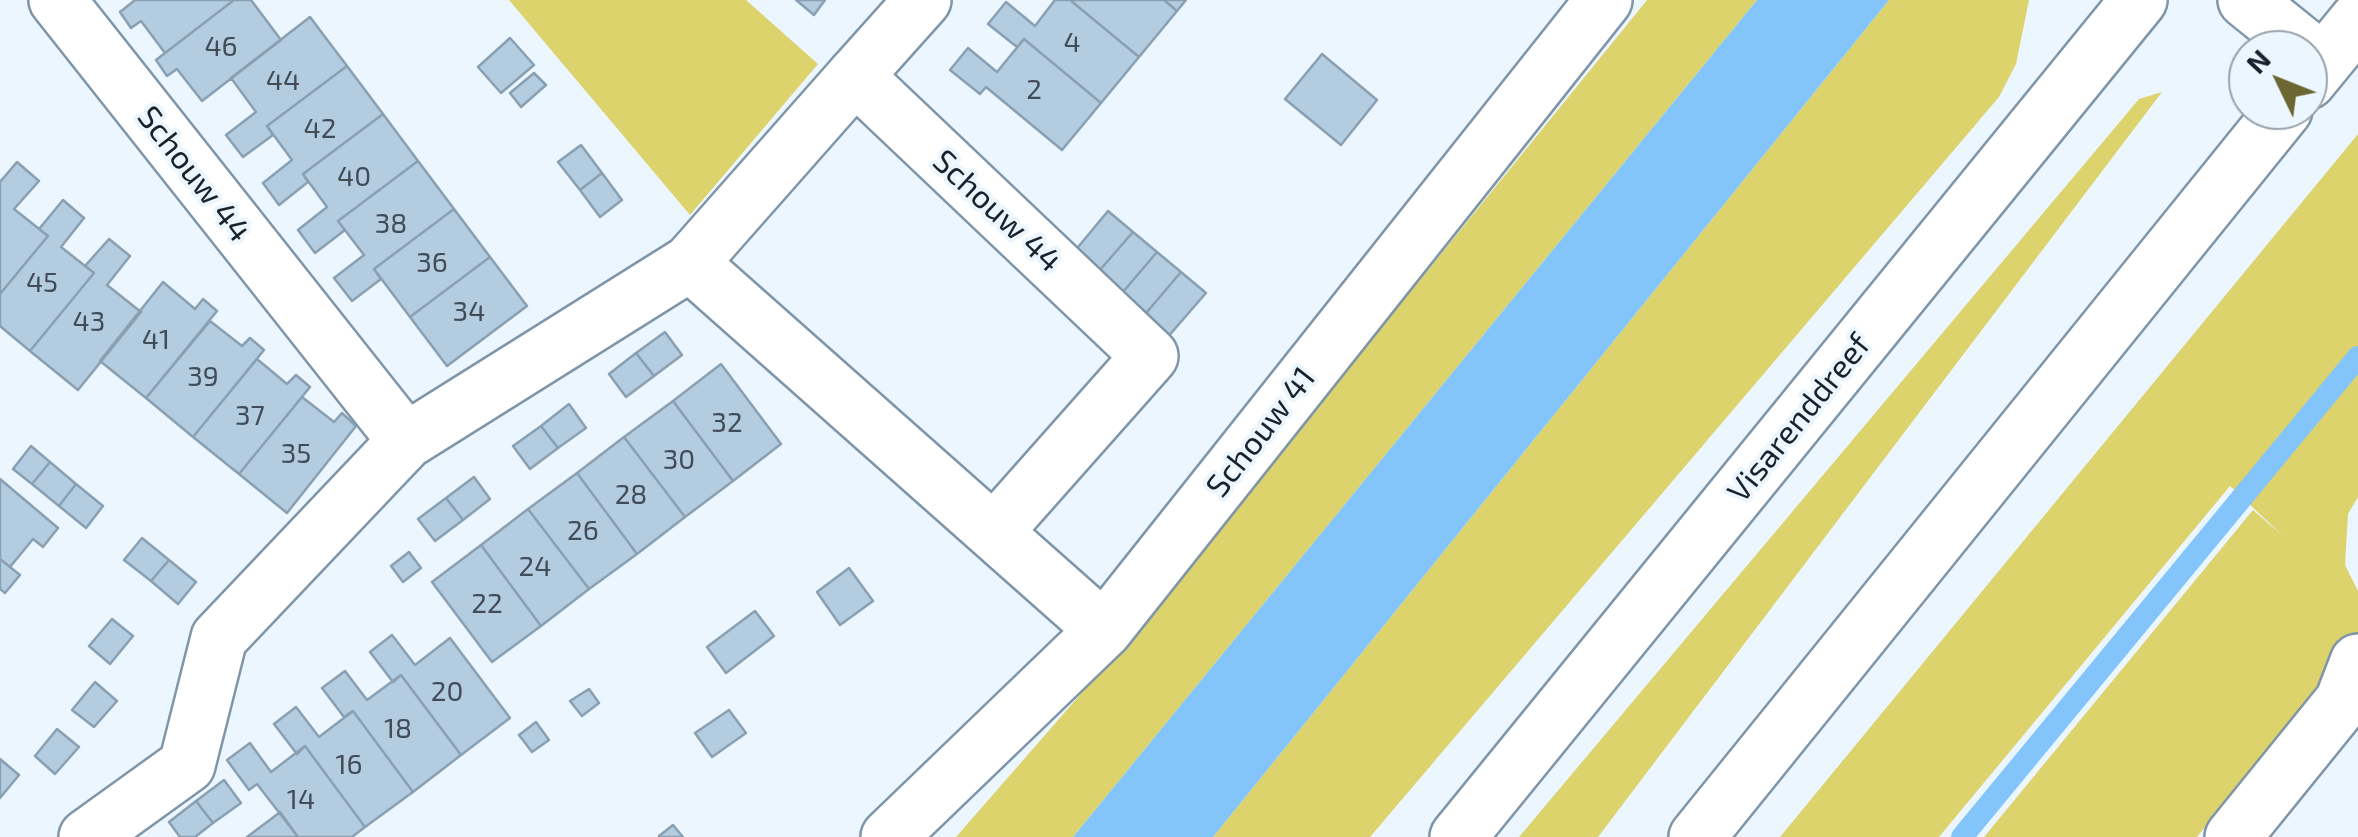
<!DOCTYPE html>
<style>
body{margin:0}
#map{position:relative;width:2358px;height:837px;overflow:hidden;background:#ecf6fe;font-family:"Exo 2",sans-serif}
canvas{display:block}
.north{position:absolute;left:2228px;top:30px;width:100px;height:100px;box-sizing:border-box;background:#ecf6fe;border:2px solid #98a1a9;border-radius:50%;rotate:313deg;font-size:28px;font-weight:700;line-height:40px;text-align:center;color:#19222a}
.north::after{content:'';display:block;margin:auto;width:35px;height:45px;background:#6b6632;clip-path:polygon(50% 0,100% 100%,50% 72%,0 100%)}
</style>
<div id="map">
<canvas width="2358" height="837"></canvas>
<div class="north">N</div>
</div>
<script>
const context = document.querySelector('canvas').getContext('2d');
context.lineJoin = 'round';
function fillPath(path, color) { context.fillStyle = color; context.fill(path, 'evenodd'); }
function stroke(path, color, width, dash) { context.strokeStyle = color; context.lineWidth = width; context.lineCap = dash ? 'butt' : 'round'; context.setLineDash(dash || []); context.stroke(path); }
function write(font, color, halo, rows, align = 'center') {
  context.font = font + ' "Exo 2",sans-serif'; context.lineWidth = 8; context.setLineDash([]); context.textBaseline = 'middle'; context.strokeStyle = halo; context.fillStyle = color; for (const [text, x, y, turn = 0] of rows) {
    context.save(); context.translate(x, y); context.rotate((+turn || 0) * Math.PI / 180); context.textAlign = isNaN(turn) ? turn : align; if (halo) context.strokeText(text, 0, 0); context.fillText(text, 0, 0); context.restore();
  }
}
const green = new Path2D(`
 M509 0H746L818 64 690 215Z
 M1647 0H1757L1073 837H956L1127 641Z
 M1889 0H2029L2016 64 1999 97 1370 837H1213Z
 M2162 92 1598 837H1519L2139 99Z
 M2358 134V497L2348 514 2345 565 2358 591V637L2197 837H1984L2253 510 2284 537 2230 486 1939 837H1780Z`);
const water = new Path2D(`
 M1757 0H1889L1213 837H1073Z`);
const stream = new Path2D(`
 M1962 837 2358 357`);
const building = new Path2D(`
 M135 0H234L165 53 141 21 131 28 120 12Z
 M234 0H251L281 40 202 101 177 69 167 76 156 60Z
 M796 0H825L814 15Z
 M1070 0 1139 57 1101 103 1024 39 1017 47 988 24 1006 2 1035 26 1055 0Z
 M1070 0H1164L1177 11 1139 57Z
 M1164 0H1186L1177 11Z
 M310 17 347 66 267 126 273 135 243 157 226 135 256 112 231 78Z
 M510 38 534 65 501 93 478 67Z
 M1024 39 1101 103 1062 150 986 87 980 94 950 70 968 48 997 72Z
 M1322 54 1377 100 1341 145 1285 99Z
 M347 66 383 114 303 174 308 182 279 205 263 183 292 160 267 126Z
 M534 73 546 85 521 107 510 93Z
 M383 114 418 161 338 221 345 230 315 253 298 230 327 207 303 174Z
 M581 145 602 173 580 190 558 162Z
 M418 161 454 209 374 269 381 279 352 301 334 278 364 255 338 221Z
 M17 162 39 181 14 209 48 236 0 294V182Z
 M602 173 622 200 600 217 580 190Z
 M63 200 84 218 61 247 94 273 30 351 0 326V294L48 236 39 229Z
 M454 209 490 257 410 317 374 269Z
 M1108 211 1133 232 1093 278 1069 258Z
 M1133 232 1157 252 1117 299 1093 278Z
 M109 239 130 256 107 285 141 312 78 390 30 351 94 273 85 266Z
 M1157 252 1181 272 1141 319 1117 299Z
 M490 257 527 306 447 366 410 317Z
 M1181 272 1206 293 1166 339 1141 319Z
 M163 282 195 309 203 299 217 311 146 398 100 361Z
 M210 321 242 346 250 338 264 350 193 437 146 398Z
 M665 332 682 355 654 376 636 353Z
 M636 353 654 376 626 397 609 374Z
 M257 359 287 384 296 375 310 387 239 474 193 437Z
 M721 364 781 444 733 481 673 401Z
 M302 397 334 422 342 413 356 426 287 513 239 474Z
 M673 401 733 481 685 517 624 437Z
 M569 404 586 428 558 448 541 426Z
 M541 426 558 448 530 469 513 446Z
 M624 437 685 517 637 554 577 473Z
 M31 446 50 462 32 484 13 469Z
 M50 462 76 484 59 506 32 484Z
 M577 473 637 554 589 589 528 509Z
 M474 477 490 499 463 520 446 498Z
 M0 479 58 528 43 547 33 539 10 567 0 559Z
 M76 484 103 506 86 528 59 506Z
 M446 498 463 520 435 541 418 519Z
 M528 509 589 589 541 626 481 545Z
 M142 538 169 560 151 581 124 560Z
 M481 545 541 626 492 662 432 582Z
 M409 552 421 568 403 582 391 566Z
 M0 559 20 575 5 593 0 589Z
 M169 560 196 582 178 604 151 581Z
 M849 568 873 601 840 625 817 592Z
 M755 611 774 636 726 673 707 647Z
 M112 619 133 636 110 664 89 646Z
 M392 635 415 665 450 638 510 718 461 755 401 675 393 682 370 652Z
 M345 671 367 700 401 675 461 755 413 792 353 711 344 717 322 688Z
 M95 682 117 701 94 727 72 710Z
 M589 689 599 703 582 716 570 701Z
 M296 707 319 737 353 711 413 792 365 827 305 746 297 754 274 724Z
 M729 710 746 733 712 757 695 733Z
 M536 722 549 740 532 752 519 735Z
 M57 729 79 747 55 774 35 756Z
 M250 743 271 772 305 746 365 827 352 837H298L257 784 249 790 227 760Z
 M0 759 19 775 0 798Z
 M224 780 241 803 213 823 196 801Z
 M196 801 213 823 195 837H180L169 822Z
 M280 812 298 837H247L279 813Z
 M673 825 683 837H659V836Z`);
const pedestrian = new Path2D(`
 M57 0 406 441
 M855 76 923 0
 M87 837 187 765 219 638 406 441 690 263`);
const minor = new Path2D(`
 M2246 0 2308 50
 M994 532 1150 356 855 76 690 263 1104 630
 M889 837 1104 630 1604 0
 M2233 837 2343 701 2358 662`);
const secondary = new Path2D(`
 M2308 81 2358 20
 M1458 837 2139 0
 M1697 837 2284 110`);
const numberNames = [
 ["4",1072,43],
 ["46",221,47],
 ["44",283,81],
 ["2",1034,90],
 ["42",320,129],
 ["40",354,177],
 ["38",391,224],
 ["36",432,263],
 ["45",42,283],
 ["34",469,312],
 ["43",89,322],
 ["41",156,340],
 ["39",203,377],
 ["37",250,416],
 ["32",727,423],
 ["35",296,454],
 ["30",679,460],
 ["28",631,495],
 ["26",583,531],
 ["24",535,567],
 ["22",487,604],
 ["20",447,692],
 ["18",398,729],
 ["16",349,765],
 ["14",301,800]
];
const streetNames = [
 ["Schouw 44",194,174,52],
 ["Schouw 44",997,211,43],
 ["Visarenddreef",1799,418,-51],
 ["Schouw 41",1261,432,-52]
];
fillPath(green, '#ddd36d');
fillPath(water, '#83c5fa');
stroke(stream, '#83c5fa', 22);
fillPath(building, '#b4cce0');
stroke(building, '#89a0b3', 2.5);
stroke(pedestrian, '#7f95a8', 60);
stroke(minor, '#7f95a8', 60);
stroke(secondary, '#7f95a8', 60);
stroke(pedestrian, '#fff', 55);
stroke(minor, '#fff', 55);
stroke(secondary, '#fff', 55);
write('28px', '#404c58', null, numberNames);
write('32px', '#19222a', '#ecf6fe', streetNames);
</script>
